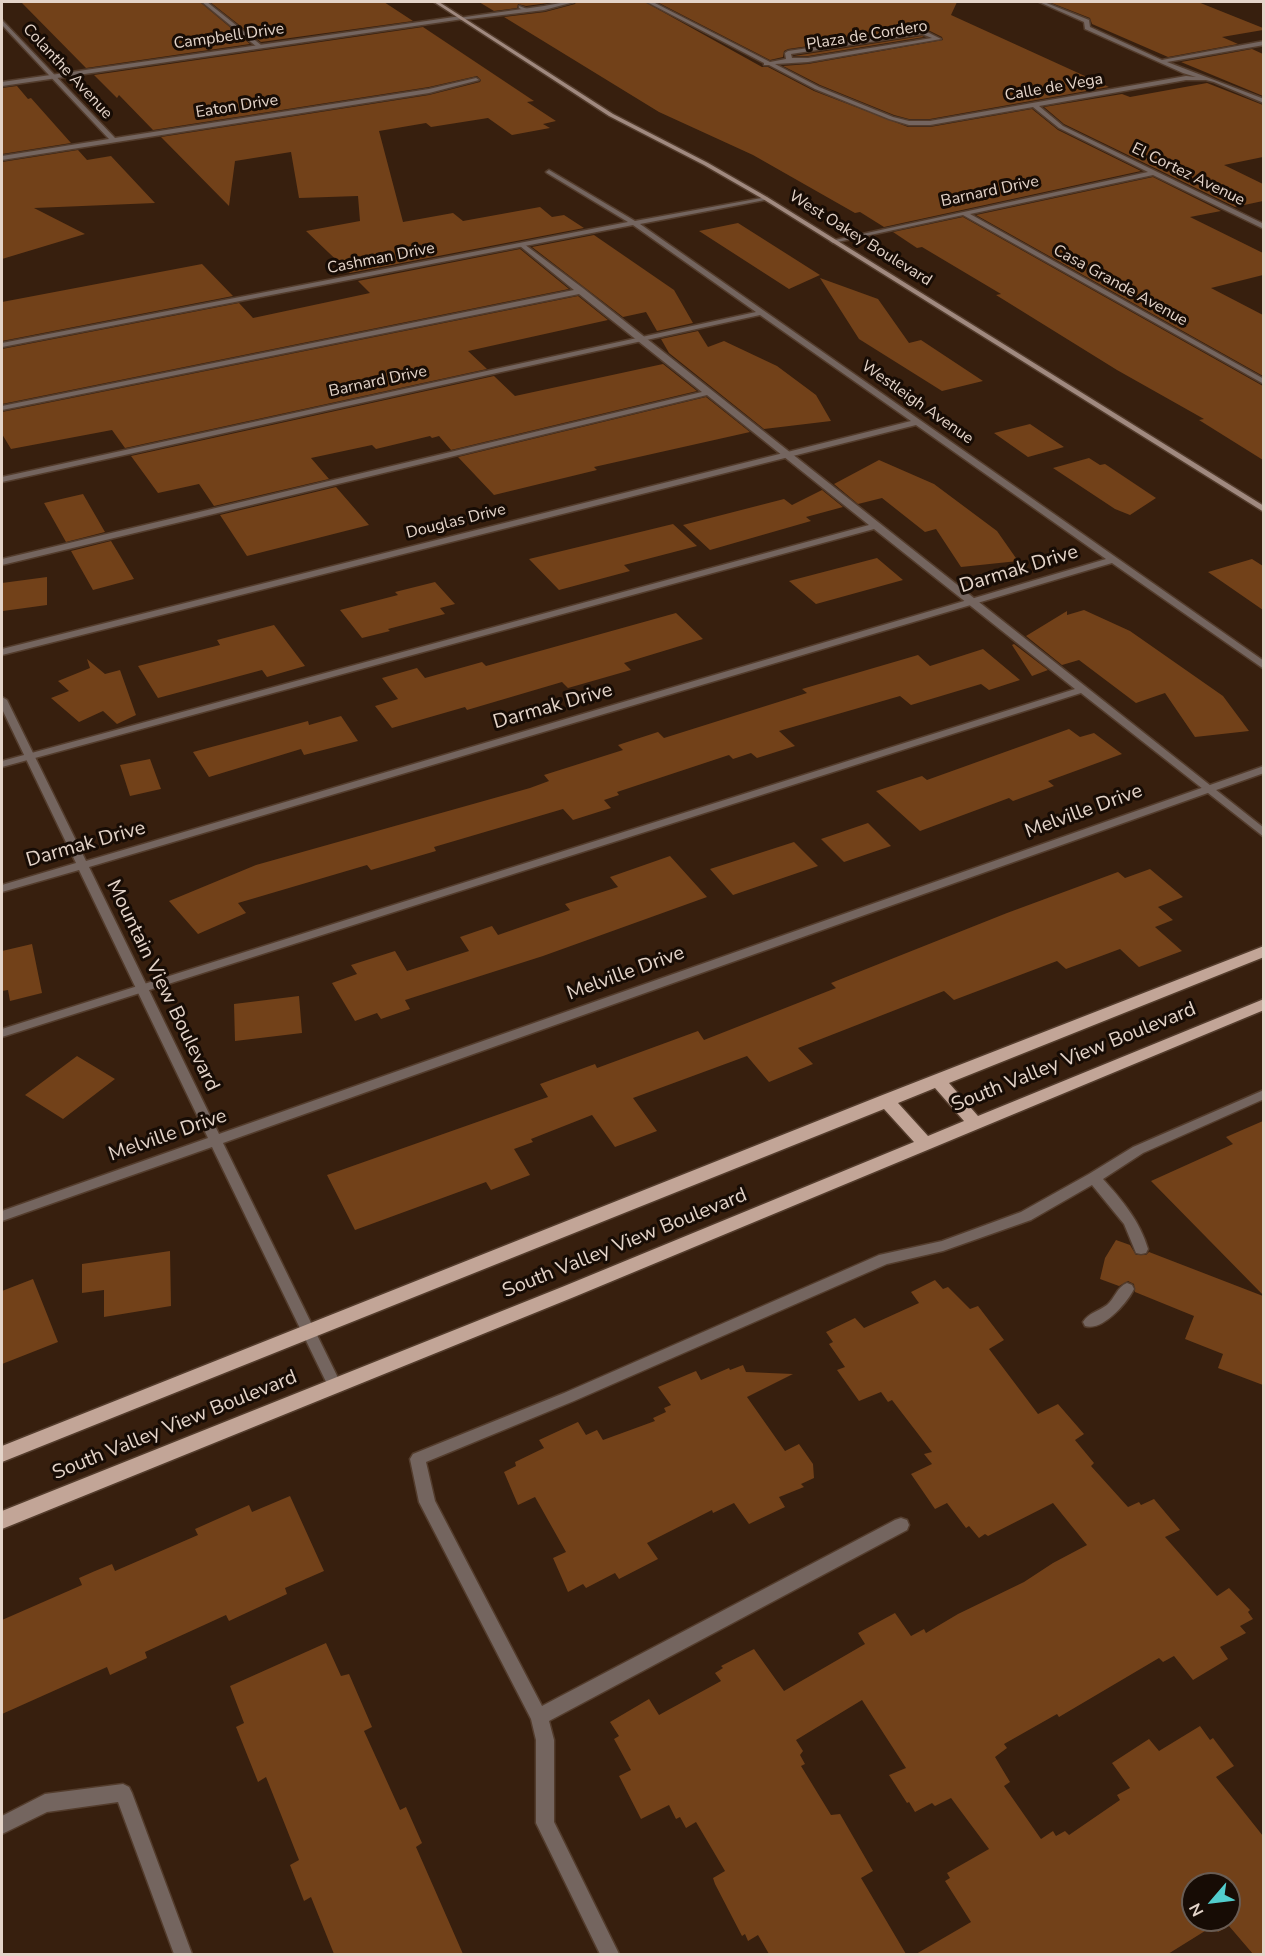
<!DOCTYPE html>
<style>
body{margin:0}
#map{position:relative;width:1265px;height:1956px;overflow:hidden;background:#371f0e;font-family:"Nunito Sans",sans-serif}
canvas{display:block}
.frame{position:absolute;inset:0;border:3px solid #e4d4c9;pointer-events:none}
.north{position:absolute;left:1181px;top:1872px;width:60px;height:60px;box-sizing:border-box;background:#170c05;border:2px solid #695c53;border-radius:50%;rotate:242deg;font-size:16px;font-weight:700;line-height:24px;text-align:center;color:#e4d4c9}
.north::after{content:'';display:block;margin:auto;width:21px;height:27px;background:#52cdcd;clip-path:polygon(50% 0,100% 100%,50% 72%,0 100%)}
</style>
<div id="map">
<canvas width="1265" height="1956"></canvas>
<div class="frame"></div>
<div class="north">N</div>
</div>
<script>
const context = document.querySelector('canvas').getContext('2d');
context.lineJoin = 'round';
function fillPath(path, color) { context.fillStyle = color; context.fill(path, 'evenodd'); }
function stroke(path, color, width, dash) { context.strokeStyle = color; context.lineWidth = width; context.lineCap = dash ? 'butt' : 'round'; context.setLineDash(dash || []); context.stroke(path); }
function write(font, color, halo, rows, align = 'center') {
  context.font = font + ' "Nunito Sans",sans-serif'; context.lineWidth = 6; context.setLineDash([]); context.textBaseline = 'middle'; context.strokeStyle = halo; context.fillStyle = color; for (const [text, x, y, turn = 0] of rows) {
    context.save(); context.translate(x, y); context.rotate((+turn || 0) * Math.PI / 180); context.textAlign = isNaN(turn) ? turn : align; if (halo) context.strokeText(text, 0, 0); context.fillText(text, 0, 0); context.restore();
  }
}
const building = new Path2D(`
 M21 2H200L250 44 86 68Z
 M210 2H384L413 21 261 42Z
 M479 2H556L526 6 518 4 517 8 494 11Z
 M576 2H645L762 67H768L814 91 908 127H930L1032 109 1058 130 1141 171 884 227 860 212 855 213 753 155 659 112 504 17 545 12 575 4Z
 M657 2H957L951 15 1109 87 930 119H909L894 115 820 85 783 66 808 64 943 40 942 37 926 29 788 49 784 51 783 57 770 60Z
 M1049 2H1198L1263 28V30L1222 37 1238 44 1168 57 1092 24 1090 18Z
 M423 27 534 101 527 102 556 121 543 124 550 128 512 135 488 118 431 127 426 123 379 131 403 222 453 213 463 221 540 207 552 217 564 215 584 228 350 273 306 231 360 221 358 196 299 198 291 152 235 161 229 206 161 137 429 95 480 82 481 80 477 76 429 87 153 130 119 95 117 98 94 75Z
 M922 36 924 37 808 56H794Z
 M1252 49 1263 54V96L1181 62Z
 M1207 83 1263 105V157L1224 165 1263 184V201L1235 207 1064 124 1044 107 1122 94 1130 97Z
 M17 86 28 99 31 98 71 143 2 154V88Z
 M78 150 87 160 111 156 155 203 34 208 85 234 2 259V162Z
 M1153 177 1221 211 1190 217 1263 253V275L1211 288 1263 315V376L976 215Z
 M963 217 1263 386V460L1199 420 1204 419 1117 370 996 295 1001 294 922 247 917 248 893 232Z
 M738 223 820 275 789 289 699 231Z
 M594 235 674 290 693 323 657 331 646 312 623 317 532 247Z
 M520 249 569 289 2 404V349L239 303 253 318 370 293 358 281Z
 M202 264 233 296 2 341V302Z
 M820 278 878 299 909 343 921 340 983 381 942 391 859 339Z
 M578 296 608 320 468 351 487 369 125 448 112 430 11 449 2 434V412Z
 M698 331 708 347 724 341 777 366 816 395 831 421 764 429 669 353 661 339Z
 M663 364 697 391 451 450 439 436 432 438 430 436 376 449 372 445 311 458 329 479 214 506 199 484 158 493 131 456 494 376 515 396Z
 M706 397 750 432 594 467 597 470 494 495 458 457Z
 M1030 424 1064 447 1028 457 994 433Z
 M1089 458 1100 465 1105 464 1156 498 1130 515 1115 509 1053 468Z
 M879 460 934 484 997 531 1018 561 961 567 936 529 925 532 882 498 858 504 834 484Z
 M336 487 369 525 247 556 220 515Z
 M822 490 843 507 806 517 811 521 710 550 683 525 784 499 792 505Z
 M83 494 105 532 66 542 44 503Z
 M673 524 697 546 624 565 630 571 559 590 529 559Z
 M111 541 134 579 93 590 71 551Z
 M877 558 903 580 816 604 789 581Z
 M1252 559 1263 566V610L1208 572Z
 M47 577V605L3 611 2 583Z
 M435 582 455 604 440 608 445 614 388 629 390 631 362 638 340 610 398 595 395 592Z
 M1084 610 1130 631 1223 696 1249 731 1195 737 1165 693 1136 703 1079 660 1062 665 1026 636 1067 611V615Z
 M676 613 703 639 624 663 631 670 568 688 562 682 467 710 465 707 392 728 375 706 398 699 382 678 417 668 425 678 482 662 486 666Z
 M274 625 305 666 267 677 262 670 158 698 138 666 220 645 217 640Z
 M1014 644 1048 670 1032 676 1012 645Z
 M983 649 1020 680 989 690 981 684 911 705 900 696 779 731 795 746 757 758 751 753 733 759 729 755 617 792 619 795 604 800 611 808 573 820 563 809 434 847 436 851 371 870 367 865 238 903 246 913 198 934 169 901 256 865 530 788 549 781 544 775 623 750 618 745 658 732 664 738 807 693 802 689 918 655 930 666Z
 M87 659 105 674 120 670 136 715 117 724 103 711 79 722 51 698 69 691 58 681 90 668Z
 M341 716 358 741 304 755 301 749 209 777 193 752 308 721 309 725Z
 M1069 729 1080 737 1094 733 1122 754 1048 781 1054 786 1013 801 1009 798 920 831 876 791 922 776 927 780Z
 M150 759 161 789 130 796 120 765Z
 M868 823 891 846 844 862 821 839Z
 M794 842 818 866 733 895 710 869Z
 M670 856 707 897 543 956 405 1000 410 1009 381 1019 377 1013 355 1021 332 983 357 974 351 965 395 951 407 971 469 951 460 937 492 926 498 935 570 910 565 904 618 887 610 877Z
 M1150 869 1183 897 1158 907 1173 920 1155 927 1182 951 1139 967 1120 949 1066 969 1057 961 954 1000 944 991 798 1048 813 1064 769 1082 747 1056 633 1098 657 1131 615 1147 592 1115 531 1139 533 1142 514 1149 530 1175 491 1190 486 1182 355 1230 327 1175 548 1097 540 1084 595 1064 597 1068 698 1031 704 1040 836 988 831 983 1007 913 1118 872 1125 878Z
 M32 944 42 993 10 1001 8 990 2 991V951Z
 M299 996 302 1033 235 1041 234 1004Z
 M77 1056 115 1079 63 1119 25 1095Z
 M1263 1121V1295L1151 1181 1233 1144 1226 1137Z
 M1116 1240 1130 1245 1136 1255H1146L1149 1252 1263 1296V1385L1218 1368 1223 1354 1185 1339 1194 1316 1135 1292 1134 1284 1128 1281 1119 1286 1100 1279 1105 1258Z
 M170 1251 171 1306 104 1317V1290L82 1293V1264Z
 M33 1279 58 1342 2 1364V1291Z
 M935 1280 943 1289 948 1287 970 1309 978 1306 1004 1340 989 1349 1038 1414 1058 1404 1084 1434 1075 1440 1094 1463 1091 1466 1128 1507 1139 1502 1141 1505 1154 1499 1180 1530 1165 1537 1217 1596 1229 1588 1250 1610 1248 1612 1253 1619 1240 1626 1246 1633 1220 1647 1228 1659 1193 1680 1174 1656 1163 1662 1159 1658 1059 1717 1057 1714 1004 1744 1007 1748 995 1757 1010 1782 1004 1786 1041 1839 1053 1831 1056 1836 1065 1831 1069 1835 1120 1800 1117 1795 1130 1788 1112 1763 1149 1739 1159 1751 1200 1726 1210 1740 1213 1738 1234 1766 1216 1777 1263 1836V1954H1253L1229 1926 1218 1932 1213 1926 1168 1954H916L971 1922 945 1881 950 1878 947 1873 989 1849 951 1798 935 1806 932 1803 915 1812 909 1802 907 1803 889 1775 906 1768 862 1700 796 1740 803 1751 800 1755 805 1764 801 1766 831 1815 840 1814 873 1871 861 1878 906 1954H769L758 1935 748 1941 745 1934 742 1936 715 1884 713 1878 725 1871 696 1822 686 1828 680 1817 676 1819 669 1805 641 1819 619 1776 631 1770 614 1739 619 1736 610 1722 649 1699 659 1715 721 1681 715 1673 723 1668 721 1666 754 1649 784 1691 865 1644 858 1633 895 1613 911 1636 924 1629 926 1633 958 1614 1024 1582 1053 1563 1087 1545 1053 1503 988 1536 985 1534 979 1538 969 1526 966 1528 947 1503 935 1509 911 1474 932 1464 924 1454 932 1452 892 1400 888 1402 881 1392 859 1401 837 1370 845 1367 829 1344 833 1342 826 1332 855 1318 864 1328 919 1303 911 1292ZM1193 1884H1229V1920H1193Z
 M743 1365 746 1372 793 1374 747 1397 785 1451 799 1444 813 1464 814 1478 801 1484 804 1487 779 1497 785 1507 749 1524 734 1503 713 1513 712 1510 647 1543 658 1559 619 1579 615 1573 586 1588 583 1584 568 1592 553 1558 566 1552 535 1497 518 1505 504 1472 516 1466 515 1462 544 1448 539 1440 578 1422 586 1435 597 1430 603 1440 655 1421 653 1418 666 1412 664 1408 671 1405 658 1387 696 1371 701 1380 729 1368 730 1370Z
 M290 1496 324 1571 285 1588 287 1594 229 1621 226 1615 145 1652 147 1658 110 1675 107 1667 2 1714V1620L82 1585 79 1578 95 1571 112 1564 115 1571 198 1535 195 1529 249 1505 252 1512Z
 M326 1643 341 1676 349 1674 372 1727 364 1731 400 1810 406 1807 422 1843 416 1847 463 1954H334L311 1897 304 1901 290 1865 299 1860 266 1777 258 1782 236 1727 244 1723 230 1686Z`);
const service = new Path2D(`
 M519 6 530 10 525 11 519 8Z
 M520 244H524L584 289 1264 828V837L1081 693 2 1037V1029L1075 689 874 529 2 767V761L869 525 707 395 2 565V559L702 392 579 294 2 410V406L574 290 520 246Z
 M1264 1090V1099L1143 1153 1103 1179C1122 1200 1140 1221 1148 1249L1146 1253 1141 1254 1136 1253 1124 1224 1092 1185 1031 1220 943 1251 887 1264 574 1401 426 1462 435 1501 542 1706 895 1520 901 1518 907 1520 909 1525 907 1530 549 1721 554 1740V1822L619 1954H600L536 1823V1740L531 1719 419 1502 410 1459 413 1454 564 1393 879 1255 942 1241 1021 1212 1089 1174 1133 1147Z
 M1127 1283 1132 1285 1134 1289C1127 1303 1102 1332 1085 1326L1083 1322C1088 1313 1099 1311 1107 1305 1115 1298 1117 1287 1127 1283Z
 M123 1784 129 1787 132 1793 192 1954H174L118 1802 47 1812 2 1834V1816L45 1794Z`);
const minor = new Path2D(`
 M202 2H207L261 45V47H257Z
 M566 2H574L544 10 461 20 458 18 544 6Z
 M647 2H653L770 62 786 59 785 53 788 51 925 31 941 39 808 62 775 64 819 87 893 117 909 121H930L1186 76 1196 77 1183 73 1085 29 1084 22 1039 2H1044L1089 20 1090 27 1162 60 1264 41V45L1167 62 1264 99V103L1214 82 1206 80H1186L1039 106 1063 126 1264 224V229L1153 175 970 214 1264 379V384L963 215 833 243 830 241 1148 172 1059 128 1033 107 930 125H909L889 119 815 89 769 65H764V63ZM922 34 932 38 808 58H792L791 54Z
 M2 20 115 138 429 89 476 78 479 80 429 93 2 160V156L109 139 2 25Z
 M549 170 635 221 767 197V199L765 200 640 224 1264 661V669L1112 563 89 867 219 1134 1264 766V773L223 1143 342 1386 340 1390 335 1392 330 1390 212 1147 2 1221V1211L208 1138 79 870 2 892V885L76 863 2 709V697L7 700 86 861 1106 559 916 425 2 655V649L911 421 760 315 2 482V477L756 312 633 225 2 347V343L628 222 547 173 546 172Z`);
const tertiary = new Path2D(`
 M461 16 463 19 2 86V82Z`);
const secondary = new Path2D(`
 M434 2H439L613 114 708 163 767 197 1264 506V512L763 199 704 165 609 116Z`);
const primary = new Path2D(`
 M1264 946V957L949 1083 978 1116 1264 999V1010L574 1297 2 1529V1511L562 1287 914 1142 884 1109 2 1462V1446L880 1096ZM935 1088 964 1121 928 1136 898 1103Z`);
const farStreetnames = [
 ["Plaza de Cordero",867,36,-9],
 ["Campbell Drive",229,37,-8],
 ["Colanthe Avenue",67,72,47],
 ["Calle de Vega",1054,88,-10],
 ["Eaton Drive",237,107,-9],
 ["El Cortez Avenue",1188,175,26],
 ["Barnard Drive",990,192,-12],
 ["West Oakey Boulevard",860,239,32],
 ["Cashman Drive",381,259,-11],
 ["Casa Grande Avenue",1120,286,29],
 ["Barnard Drive",378,382,-12],
 ["Westleigh Avenue",917,403,35],
 ["Douglas Drive",456,522,-14]
];
const streetNames = [
 ["Darmak Drive",1019,570,-17],
 ["Darmak Drive",553,707,-16],
 ["Melville Drive",1084,812,-20],
 ["Darmak Drive",86,845,-16],
 ["Melville Drive",626,974,-20],
 ["Mountain View Boulevard",162,986,64],
 ["South Valley View Boulevard",1074,1058,-22],
 ["Melville Drive",168,1136,-19],
 ["South Valley View Boulevard",625,1244,-22],
 ["South Valley View Boulevard",175,1426,-22]
];
fillPath(building, '#724119');
stroke(service, '#533c2c', 3);
stroke(minor, '#533c2c', 3);
stroke(tertiary, '#533c2c', 3);
stroke(secondary, '#533c2c', 3);
stroke(primary, '#533c2c', 3);
fillPath(service, '#74655f');
fillPath(minor, '#74655f');
fillPath(tertiary, '#74655f');
fillPath(secondary, '#a0897f');
fillPath(primary, '#c2a597');
write('16px', '#e4d4c9', '#170c05', farStreetnames);
write('20px', '#e4d4c9', '#170c05', streetNames);
</script>
